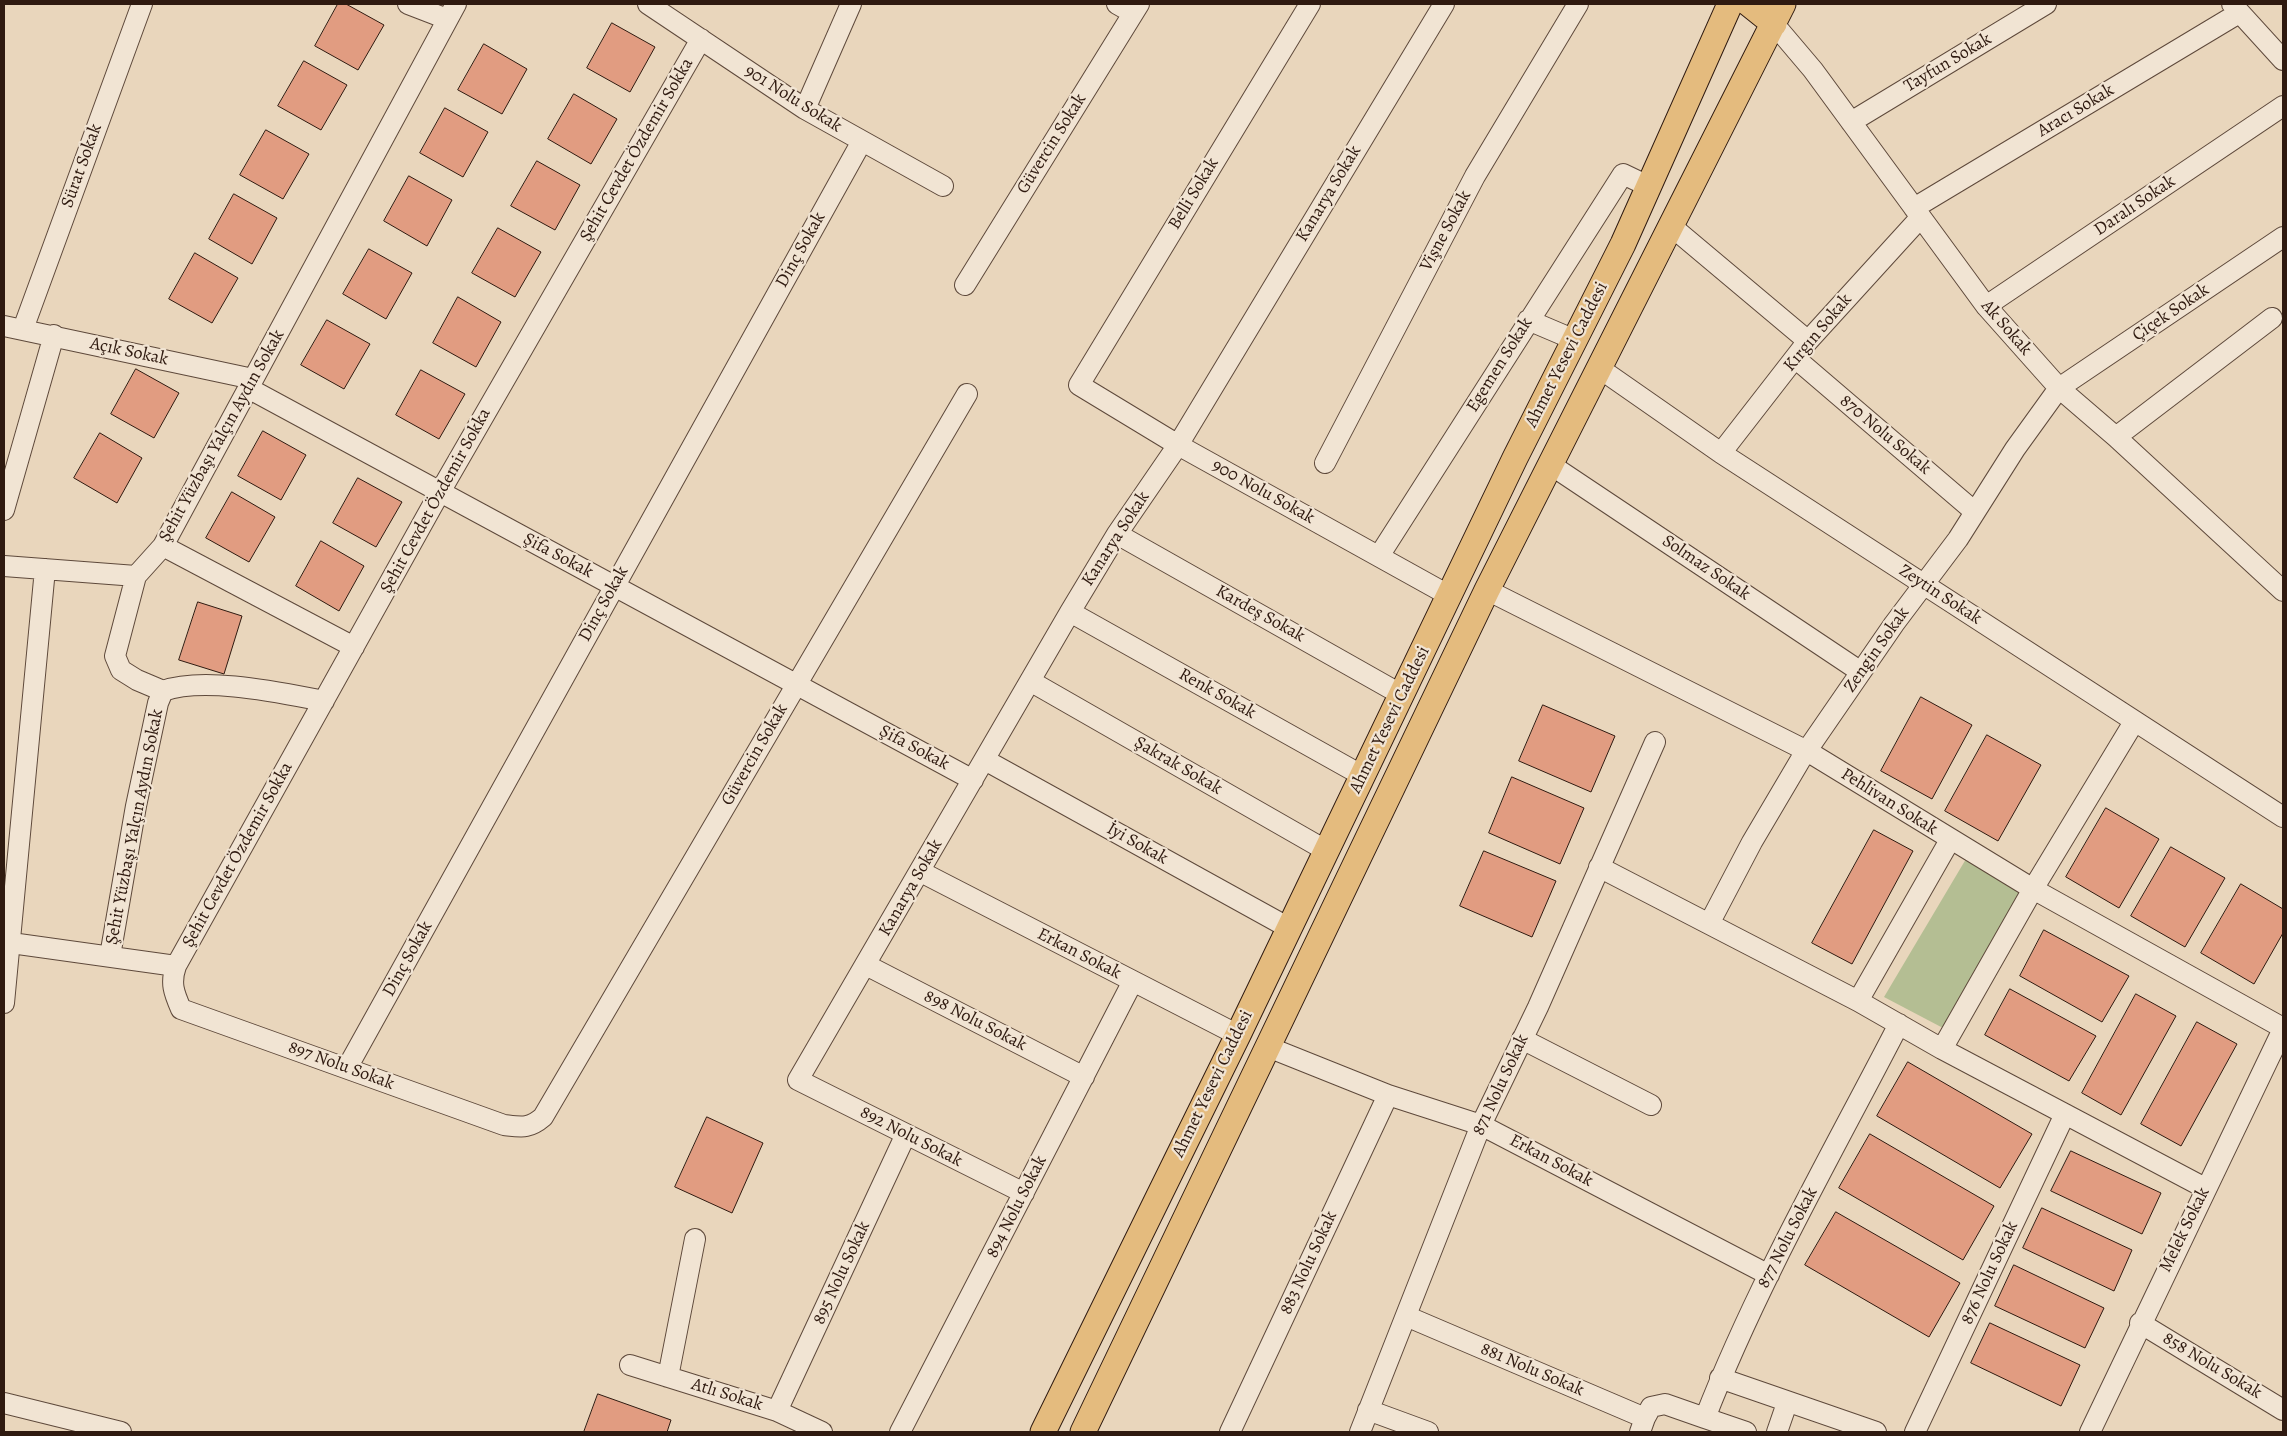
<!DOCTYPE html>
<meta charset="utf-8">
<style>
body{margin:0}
#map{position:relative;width:2287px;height:1436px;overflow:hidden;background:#e9d6bc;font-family:Alegreya,serif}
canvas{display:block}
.frame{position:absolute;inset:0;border:5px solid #2f1a10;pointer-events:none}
</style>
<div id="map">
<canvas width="2287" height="1436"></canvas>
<div class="frame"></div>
</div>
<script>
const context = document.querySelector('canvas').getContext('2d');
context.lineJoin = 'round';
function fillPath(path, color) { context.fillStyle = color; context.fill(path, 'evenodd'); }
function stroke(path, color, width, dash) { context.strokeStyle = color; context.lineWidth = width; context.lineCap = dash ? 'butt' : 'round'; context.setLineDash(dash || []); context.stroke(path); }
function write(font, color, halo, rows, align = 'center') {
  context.font = font + ' Alegreya,serif'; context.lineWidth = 4.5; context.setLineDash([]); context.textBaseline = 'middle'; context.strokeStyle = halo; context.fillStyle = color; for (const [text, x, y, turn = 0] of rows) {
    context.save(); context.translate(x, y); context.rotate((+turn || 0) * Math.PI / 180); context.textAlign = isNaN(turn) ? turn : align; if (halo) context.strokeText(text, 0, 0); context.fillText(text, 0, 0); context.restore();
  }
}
const green = new Path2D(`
 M1966 859 2022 892 1943 1028 1884 997Z`);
const building = new Path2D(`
 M338 4H346L384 25 358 70 315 46Z
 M612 23 655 47 630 92 587 68Z
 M484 44 527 69 502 114 458 90Z
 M304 61 347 85 321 130 278 106Z
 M574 94 617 119 591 164 548 139Z
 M445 108 488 132 463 177 420 153Z
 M266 130 309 154 283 199 240 175Z
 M537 161 580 185 555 230 511 206Z
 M409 176 452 200 427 246 384 221Z
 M234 194 277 218 252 264 209 239Z
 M498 228 541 252 515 297 472 273Z
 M369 249 412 273 386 319 343 294Z
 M195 253 238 278 212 323 169 299Z
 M458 297 501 322 476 367 433 343Z
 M327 320 370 344 344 389 301 365Z
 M136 369 179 393 154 438 111 414Z
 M421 370 465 394 439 439 396 415Z
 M263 431 306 455 281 500 238 476Z
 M100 433 142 458 117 503 74 478Z
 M358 478 402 502 376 547 333 523Z
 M232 492 275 517 249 562 206 538Z
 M321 541 364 566 339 611 296 586Z
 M198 602 242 616 224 674 179 660Z
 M1921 697 1972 725 1932 799 1881 771Z
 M1543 705 1615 736 1591 792 1519 761Z
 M1987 735 2041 765 1998 841 1945 811Z
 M1512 777 1584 808 1560 864 1489 833Z
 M2106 808 2159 839 2119 908 2066 877Z
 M1874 830 1913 851 1852 964 1812 943Z
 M2171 847 2225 878 2185 947 2131 916Z
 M1484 851 1556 881 1532 937 1460 906Z
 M2241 884 2283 909V933L2254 984 2201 953Z
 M2044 930 2129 976 2102 1022 2020 976Z
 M2010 989 2096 1036 2069 1081 1985 1035Z
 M2136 994 2176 1016 2121 1115 2082 1093Z
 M2197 1022 2237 1044 2181 1146 2141 1124Z
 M1908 1062 2032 1134 2000 1188 1877 1116Z
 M707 1117 763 1143 732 1213 675 1187Z
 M1870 1134 1994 1206 1963 1260 1839 1188Z
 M2071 1151 2161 1193 2142 1234 2051 1191Z
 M2042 1208 2132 1250 2114 1291 2023 1248Z
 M1836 1212 1960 1283 1929 1337 1805 1265Z
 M2014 1265 2104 1308 2085 1348 1995 1306Z
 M1990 1323 2080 1365 2061 1406 1971 1363Z
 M598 1394 671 1420 667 1432H584Z`);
const minor = new Path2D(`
 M408 4 447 19
 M648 4 805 109 943 186
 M1117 4 1133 13
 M1310 4 1079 385 1178 445 1450 596
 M2232 4 2283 60
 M1774 24 1813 70 1986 306 2059 388 2116 437 2283 591
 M701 39 440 492 176 966C170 983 174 993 181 1009L504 1125C522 1127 529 1129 543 1117L967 394
 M805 109 851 4
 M1851 122 2046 4
 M1914 208 2239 13
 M1671 226 1808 341
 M965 285 1139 4
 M1986 306 2283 106
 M1528 320 1575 340
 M4 326 253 379
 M23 329 142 4
 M1795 358 1975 512
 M1599 368 1721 453 2283 817
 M248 388 973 780
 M2116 437 2272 318
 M1721 453 1808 341 1920 218
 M1325 463 1475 176 1578 4
 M1551 465 1861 672
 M4 510 54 335
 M1117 534 1402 695
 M163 546 354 647
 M1379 556 1623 174 1648 186
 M4 566 136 576
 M1487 590 1807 751 2033 889 2283 1028
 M1070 612 1363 776
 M1030 681 1327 851
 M163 691C204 676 281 693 324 701
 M985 760 1289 928
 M1599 867 1858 1001 1942 1049 2205 1188
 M921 872 1238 1035
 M1710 922 1752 842 1801 759 1894 624 1958 539 2015 449 2059 388 2283 237
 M4 942 176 966
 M110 956 136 806 158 703 163 691 137 680 121 670 115 656 136 576 163 546 456 4
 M866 965 1084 1077
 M1858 1001 1950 840
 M4 1003 45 569
 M1522 1039 1651 1105
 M1268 1047 1388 1095 1481 1125 1769 1275
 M1942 1049 2033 889 2134 722
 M347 1068 862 141
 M1024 1193 798 1080 1070 612 1117 534 1178 445 1444 4
 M1406 1316 1645 1418 1640 1432
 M2140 1323 2283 1410
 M630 1365 777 1411 822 1432
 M668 1377 695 1239
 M1720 1378 1876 1432
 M4 1403 121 1432
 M1368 1410 1428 1432
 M777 1411 906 1134
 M1645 1418 1651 1407 1665 1404 1705 1418
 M900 1432 1133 981
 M1230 1432 1388 1095
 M1360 1432 1481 1125 1538 1007 1655 742
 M1746 1432 1705 1418C1758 1282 1832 1154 1899 1024
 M1777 1432 1787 1403
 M1915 1432 2065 1114
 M2090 1432 2283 1029`);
const major = new Path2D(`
 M1749 4 1774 24
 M1043 1432 1238 1035 1515 458 1623 244 1730 4
 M1083 1432 1487 590 1783 4`);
const streetNames = [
 ["Tayfun Sokak",1948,63,-31],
 ["901 Nolu Sokak",793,99,32],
 ["Aracı Sokak",2076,111,-31],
 ["Güvercin Sokak",1052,144,-58],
 ["Şehit Cevdet Özdemir Sokka",637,150,-60],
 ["Sürat Sokak",82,166,-70],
 ["Belli Sokak",1194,194,-59],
 ["Kanarya Sokak",1329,194,-59],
 ["Daralı Sokak",2135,206,-34],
 ["Vişne Sokak",1446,231,-62],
 ["Dinç Sokak",801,250,-61],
 ["Çiçek Sokak",2171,313,-34],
 ["Ak Sokak",2006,328,49],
 ["Kırgın Sokak",1818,333,-50],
 ["Açık Sokak",129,352,12],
 ["Ahmet Yesevi Caddesi",1567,355,-63],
 ["Egemen Sokak",1500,365,-58],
 ["870 Nolu Sokak",1885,435,40],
 ["Şehit Yüzbaşı Yalçın Aydın Sokak",222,436,-61],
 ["900 Nolu Sokak",1263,492,29],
 ["Şehit Cevdet Özdemir Sokka",436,501,-61],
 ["Kanarya Sokak",1116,539,-57],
 ["Şifa Sokak",558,556,28],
 ["Solmaz Sokak",1706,568,34],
 ["Zeytin Sokak",1940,595,33],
 ["Dinç Sokak",604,604,-61],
 ["Kardeş Sokak",1260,614,29],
 ["Zengin Sokak",1877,650,-55],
 ["Renk Sokak",1217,694,29],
 ["Ahmet Yesevi Caddesi",1390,720,-64],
 ["Şifa Sokak",914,748,28],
 ["Güvercin Sokak",755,755,-60],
 ["Şakrak Sokak",1178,766,30],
 ["Pehlivan Sokak",1889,802,32],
 ["Şehit Yüzbaşı Yalçın Aydın Sokak",135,827,-79],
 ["İyi Sokak",1137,844,29],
 ["Şehit Cevdet Özdemir Sokka",238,855,-61],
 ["Kanarya Sokak",911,888,-60],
 ["Erkan Sokak",1079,954,27],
 ["Dinç Sokak",408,959,-61],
 ["898 Nolu Sokak",975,1021,27],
 ["897 Nolu Sokak",341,1066,20],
 ["Ahmet Yesevi Caddesi",1213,1084,-64],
 ["871 Nolu Sokak",1501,1085,-65],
 ["892 Nolu Sokak",911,1137,27],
 ["Erkan Sokak",1551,1161,28],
 ["894 Nolu Sokak",1017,1207,-63],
 ["Melek Sokak",2185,1230,-64],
 ["877 Nolu Sokak",1788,1238,-63],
 ["883 Nolu Sokak",1309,1263,-65],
 ["895 Nolu Sokak",842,1273,-65],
 ["876 Nolu Sokak",1990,1273,-65],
 ["858 Nolu Sokak",2212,1366,31],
 ["881 Nolu Sokak",1532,1370,23],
 ["Atlı Sokak",727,1395,17]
];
fillPath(green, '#b4be93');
fillPath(building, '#e19c81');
stroke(building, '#2f1a10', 1);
stroke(minor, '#5e493b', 22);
stroke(major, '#2f1a10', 27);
stroke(minor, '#f1e4d3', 20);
stroke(major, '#e4bb7e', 25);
write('18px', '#2f1a10', '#f1e4d3', streetNames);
</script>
